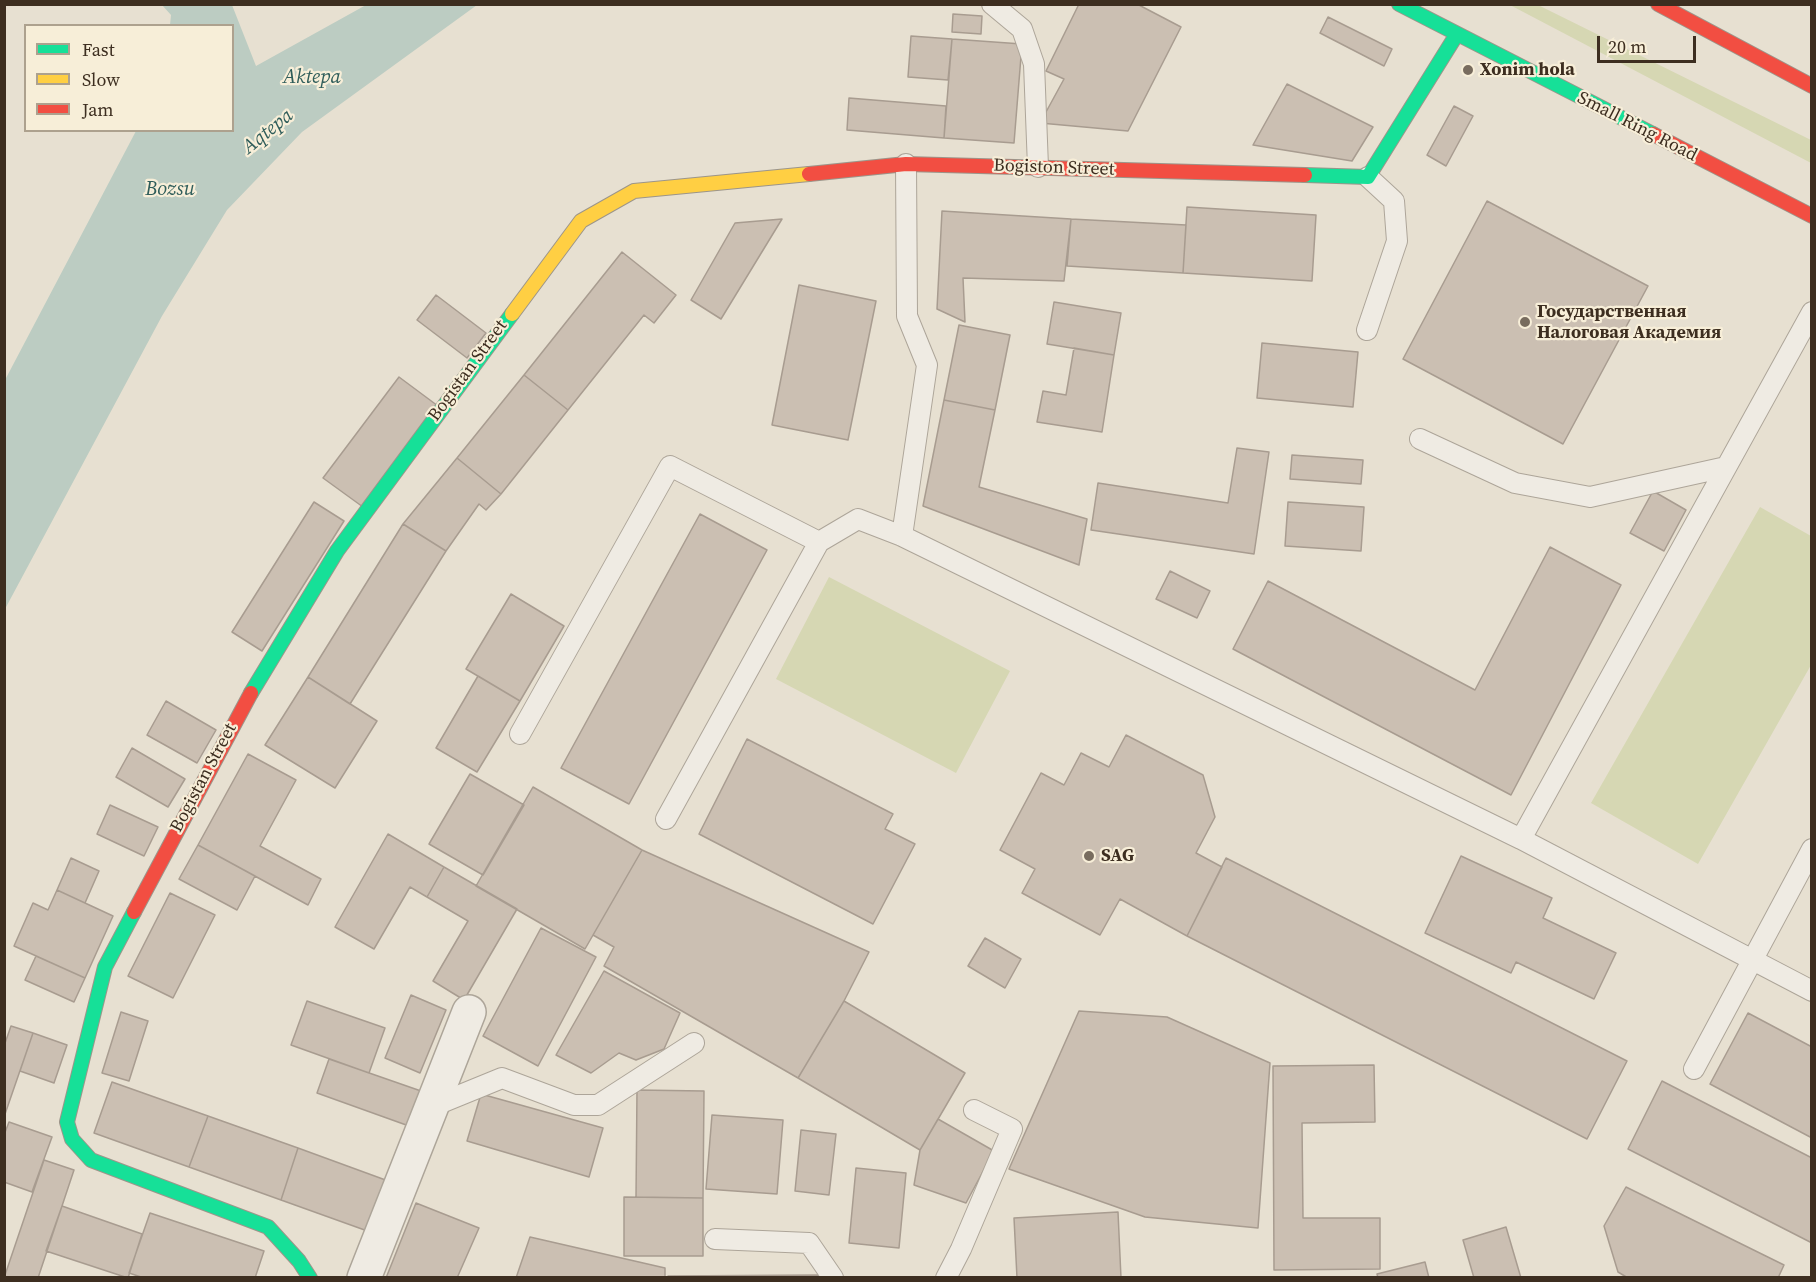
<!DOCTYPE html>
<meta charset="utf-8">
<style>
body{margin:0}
#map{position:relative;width:1816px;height:1282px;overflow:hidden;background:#e7e0d1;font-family:"Source Serif 4",serif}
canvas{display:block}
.frame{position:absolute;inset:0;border:6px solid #3d2e20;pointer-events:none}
.legend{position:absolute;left:24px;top:24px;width:210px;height:108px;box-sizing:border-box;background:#f7eed8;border:2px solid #ada18e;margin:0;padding:8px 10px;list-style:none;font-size:18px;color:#3d2e20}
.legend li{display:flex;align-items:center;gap:12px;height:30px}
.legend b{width:30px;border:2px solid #ada18e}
.scale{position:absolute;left:1597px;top:36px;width:99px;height:27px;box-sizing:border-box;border:3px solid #3d2e20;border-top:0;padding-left:8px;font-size:18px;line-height:21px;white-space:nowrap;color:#3d2e20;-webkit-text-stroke:4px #f7eed8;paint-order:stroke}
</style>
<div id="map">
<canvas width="1816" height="1282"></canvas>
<div class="frame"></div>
<ul class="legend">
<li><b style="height:8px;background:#16e098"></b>Fast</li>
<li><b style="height:8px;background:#ffcf43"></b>Slow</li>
<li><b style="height:8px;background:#f24e42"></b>Jam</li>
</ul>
<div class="scale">20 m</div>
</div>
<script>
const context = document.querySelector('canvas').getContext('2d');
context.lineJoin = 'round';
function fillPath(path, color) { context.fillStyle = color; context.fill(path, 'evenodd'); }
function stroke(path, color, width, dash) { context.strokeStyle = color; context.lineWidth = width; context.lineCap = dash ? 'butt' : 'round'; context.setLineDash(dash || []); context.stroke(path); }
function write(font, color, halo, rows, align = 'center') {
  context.font = font + ' "Source Serif 4",serif'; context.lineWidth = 4.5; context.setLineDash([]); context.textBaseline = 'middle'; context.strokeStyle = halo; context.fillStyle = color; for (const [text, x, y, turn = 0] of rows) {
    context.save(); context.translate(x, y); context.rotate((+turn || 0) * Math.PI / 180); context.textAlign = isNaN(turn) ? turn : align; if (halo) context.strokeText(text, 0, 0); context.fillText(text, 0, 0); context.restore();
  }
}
const green = new Path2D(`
 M1510 5H1538L1811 140V163Z
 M1760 507 1811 536V665L1698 864 1591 803Z
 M829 577 1010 671 956 773 776 679Z`);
const water = new Path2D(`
 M162 5H232L256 66 366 5H477L302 132 227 210 162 316 5 609V380L136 131 232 130V26L170 25 171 15Z`);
const building = new Path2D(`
 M1079 4H1137L1181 27 1128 131 1040 123 1064 79 1046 71Z
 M953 14 982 16 981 34 952 32Z
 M1328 17 1392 49 1384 66 1320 33Z
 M911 36 952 39 948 80 908 77Z
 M952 39 1022 44 1014 143 944 138Z
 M1287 84 1373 127 1352 161 1253 145Z
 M849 98 946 106 944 138 847 130Z
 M1454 106 1473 116 1446 166 1427 155Z
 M1487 201 1648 286 1563 444 1403 359Z
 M1187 207 1316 215 1312 281 1183 273Z
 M942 211 1071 219 1064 281 963 278 965 322 937 309Z
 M782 219 721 319 691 300 735 223Z
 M1071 219 1186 225 1183 273 1067 266Z
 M622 252 676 295 654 323 644 315 568 410 524 375Z
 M799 285 876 301 848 440 772 425Z
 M436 295 486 333 467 358 417 320Z
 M1054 302 1121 313 1114 355 1047 344Z
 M959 325 1010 335 995 410 944 400Z
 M1262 343 1358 352 1353 407 1257 398Z
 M1074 348 1114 355 1102 432 1037 422 1043 391 1066 395Z
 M524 375 568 410 501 494 457 458Z
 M399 377 438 406 363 507 323 478Z
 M944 400 995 410 979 487 1087 519 1079 565 923 506Z
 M1237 448 1269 452 1254 554 1091 530 1098 483 1228 503Z
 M1292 455 1363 460 1361 484 1290 479Z
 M457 458 501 494 486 510 479 504 446 551 403 524Z
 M1653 491 1686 510 1664 551 1630 533Z
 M314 502 344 521 262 651 232 632Z
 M1288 502 1364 507 1361 551 1285 546Z
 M700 514 767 550 629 804 561 768Z
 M403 524 446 551 350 704 308 677Z
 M1550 547 1621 585 1511 795 1233 649 1268 581 1475 690Z
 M1170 571 1210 591 1197 618 1156 599Z
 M511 594 564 626 520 701 466 669Z
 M478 676 520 701 477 772 436 748Z
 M308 677 377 721 335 788 265 745Z
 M166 701 216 730 197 763 147 735Z
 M1126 735 1203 775 1215 817 1196 853 1222 867 1187 936 1120 899 1100 935 1022 893 1035 869 1000 850 1041 773 1064 785 1081 753 1109 767Z
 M747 739 893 814 885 829 915 844 873 924 699 834Z
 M132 748 185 779 168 807 116 777Z
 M248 754 296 780 260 846 321 879 308 905 198 845Z
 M470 774 524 805 483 875 429 844Z
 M533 787 642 850 585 949 476 886Z
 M110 805 158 827 144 856 97 834Z
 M388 834 444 867 427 897 410 887 374 949 335 927Z
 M198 845 255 876 237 910 179 879Z
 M642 850 869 952 844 1001 798 1078 604 966 614 947 593 935Z
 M1461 856 1552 898 1543 918 1616 953 1594 999 1516 962 1511 973 1425 933Z
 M71 858 99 871 85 903 57 890Z
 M1226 858 1627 1061 1587 1139 1187 936Z
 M444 867 517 909 464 1000 433 981 468 921 427 897Z
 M57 890 113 916 85 978 14 946 33 903 48 910Z
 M170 893 215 915 173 998 128 976Z
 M541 928 596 957 538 1066 483 1036Z
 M985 938 1021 959 1005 988 968 966Z
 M36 956 85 978 74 1002 25 980Z
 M604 971 680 1013 664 1049 636 1060 619 1053 591 1073 556 1055Z
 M411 995 446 1010 420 1073 385 1058Z
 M307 1001 385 1028 369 1073 291 1045Z
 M844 1001 965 1073 920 1150 798 1078Z
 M1079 1011 1167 1017 1270 1063 1258 1228 1145 1217 1009 1169Z
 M121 1012 148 1021 129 1081 102 1073Z
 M1748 1013 1812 1047V1138L1710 1084Z
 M11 1026 33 1033 4 1117V1046Z
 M33 1033 67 1045 54 1083 20 1071Z
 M329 1059 421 1091 409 1126 317 1093Z
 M1374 1065 1375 1122 1302 1123 1303 1218H1380V1269L1274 1270 1273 1066Z
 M1662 1081 1812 1158V1243L1628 1149Z
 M112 1082 208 1116 189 1167 94 1133Z
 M637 1090 704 1091 703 1198 636 1197Z
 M481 1094 603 1128 589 1177 467 1141Z
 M712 1115 783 1120 777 1194 706 1189Z
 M208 1116 298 1148 281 1200 189 1167Z
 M938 1119 994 1151 966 1203 914 1185 920 1150Z
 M9 1122 52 1137 32 1192 4 1182V1135Z
 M801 1130 836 1134 829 1195 795 1191Z
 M298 1148 391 1182 373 1233 281 1200Z
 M44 1160 74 1170 38 1278H4Z
 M856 1168 906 1173 899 1248 849 1243Z
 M1626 1187 1784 1265 1778 1278H1628L1618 1272 1604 1226Z
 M624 1197 703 1198V1256H624Z
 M416 1203 479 1228 457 1278H386Z
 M62 1206 142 1234 128 1278 46 1251Z
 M1118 1212 1121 1278H1017L1014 1218Z
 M150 1213 264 1251 255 1278H144L129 1273Z
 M1506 1227 1521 1278H1474L1463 1240Z
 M530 1237 665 1268V1278H516Z
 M1425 1262 1429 1278H1378L1377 1274Z
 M818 1275V1278H668V1276Z`);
const lane = new Path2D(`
 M992 4 1022 29 1034 64 1038 167
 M1367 330 1397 241 1394 201 1368 177
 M1420 439 1515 483 1590 497 1726 467
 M902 536 927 365 907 316 906 164
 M520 734 670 466 819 542
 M666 819 819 542 858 519 902 536 1521 839 1812 991
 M1521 839 1812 312
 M1694 1069 1812 849
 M431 1107 502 1078 574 1105H598L694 1043
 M715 1239 809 1243 833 1278
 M946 1278 961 1249 1012 1129 974 1110`);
const street = new Path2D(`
 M364 1278 469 1012`);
const fast = new Path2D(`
 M1399 4 1653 134
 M1305 175 1368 177 1457 34
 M251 693 337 551 512 314
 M134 912 105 967 67 1122 72 1139 91 1160 268 1227 299 1261 310 1278`);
const slow = new Path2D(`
 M512 314 581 221 634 191 809 174`);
const jam = new Path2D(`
 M1658 4 1812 86
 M1653 134 1812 216
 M809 174 906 164 1305 175
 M134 912 251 693`);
const markers = [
 [1468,70,6,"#786c5e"],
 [1525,322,6,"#786c5e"],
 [1089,856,6,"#786c5e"]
];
const poiNames = [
 ["Xonim hola",1480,70],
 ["Государственная",1537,312],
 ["Налоговая Академия",1537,333],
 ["SAG",1101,856]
];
const streetNames = [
 ["Small Ring Road",1637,127,27],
 ["Bogiston Street",1054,168,2],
 ["Bogistan Street",468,371,-54],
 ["Bogistan Street",204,778,-62]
];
const waterNames = [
 ["Aktepa",312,78],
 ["Aqtepa",268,132,-39],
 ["Bozsu",170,190]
];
fillPath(green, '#d6d7b3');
fillPath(water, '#bcccc2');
fillPath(building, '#cbbfb2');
stroke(building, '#a89c90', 1.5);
stroke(lane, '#ada599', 22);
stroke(street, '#ada599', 36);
stroke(fast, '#9c958a', 16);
stroke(slow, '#9c958a', 16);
stroke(jam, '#9c958a', 16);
stroke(lane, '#efebe3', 20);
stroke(street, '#efebe3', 33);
stroke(fast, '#16e098', 14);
stroke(slow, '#ffcf43', 14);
stroke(jam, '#f24e42', 14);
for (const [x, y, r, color] of markers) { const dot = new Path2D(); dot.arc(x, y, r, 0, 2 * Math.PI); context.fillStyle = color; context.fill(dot); stroke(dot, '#f7eed8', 2); }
write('bold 18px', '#3d2e20', '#f7eed8', poiNames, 'left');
write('18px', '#3d2e20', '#f7eed8', streetNames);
write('italic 20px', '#2f5d5a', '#f7eed8', waterNames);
</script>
